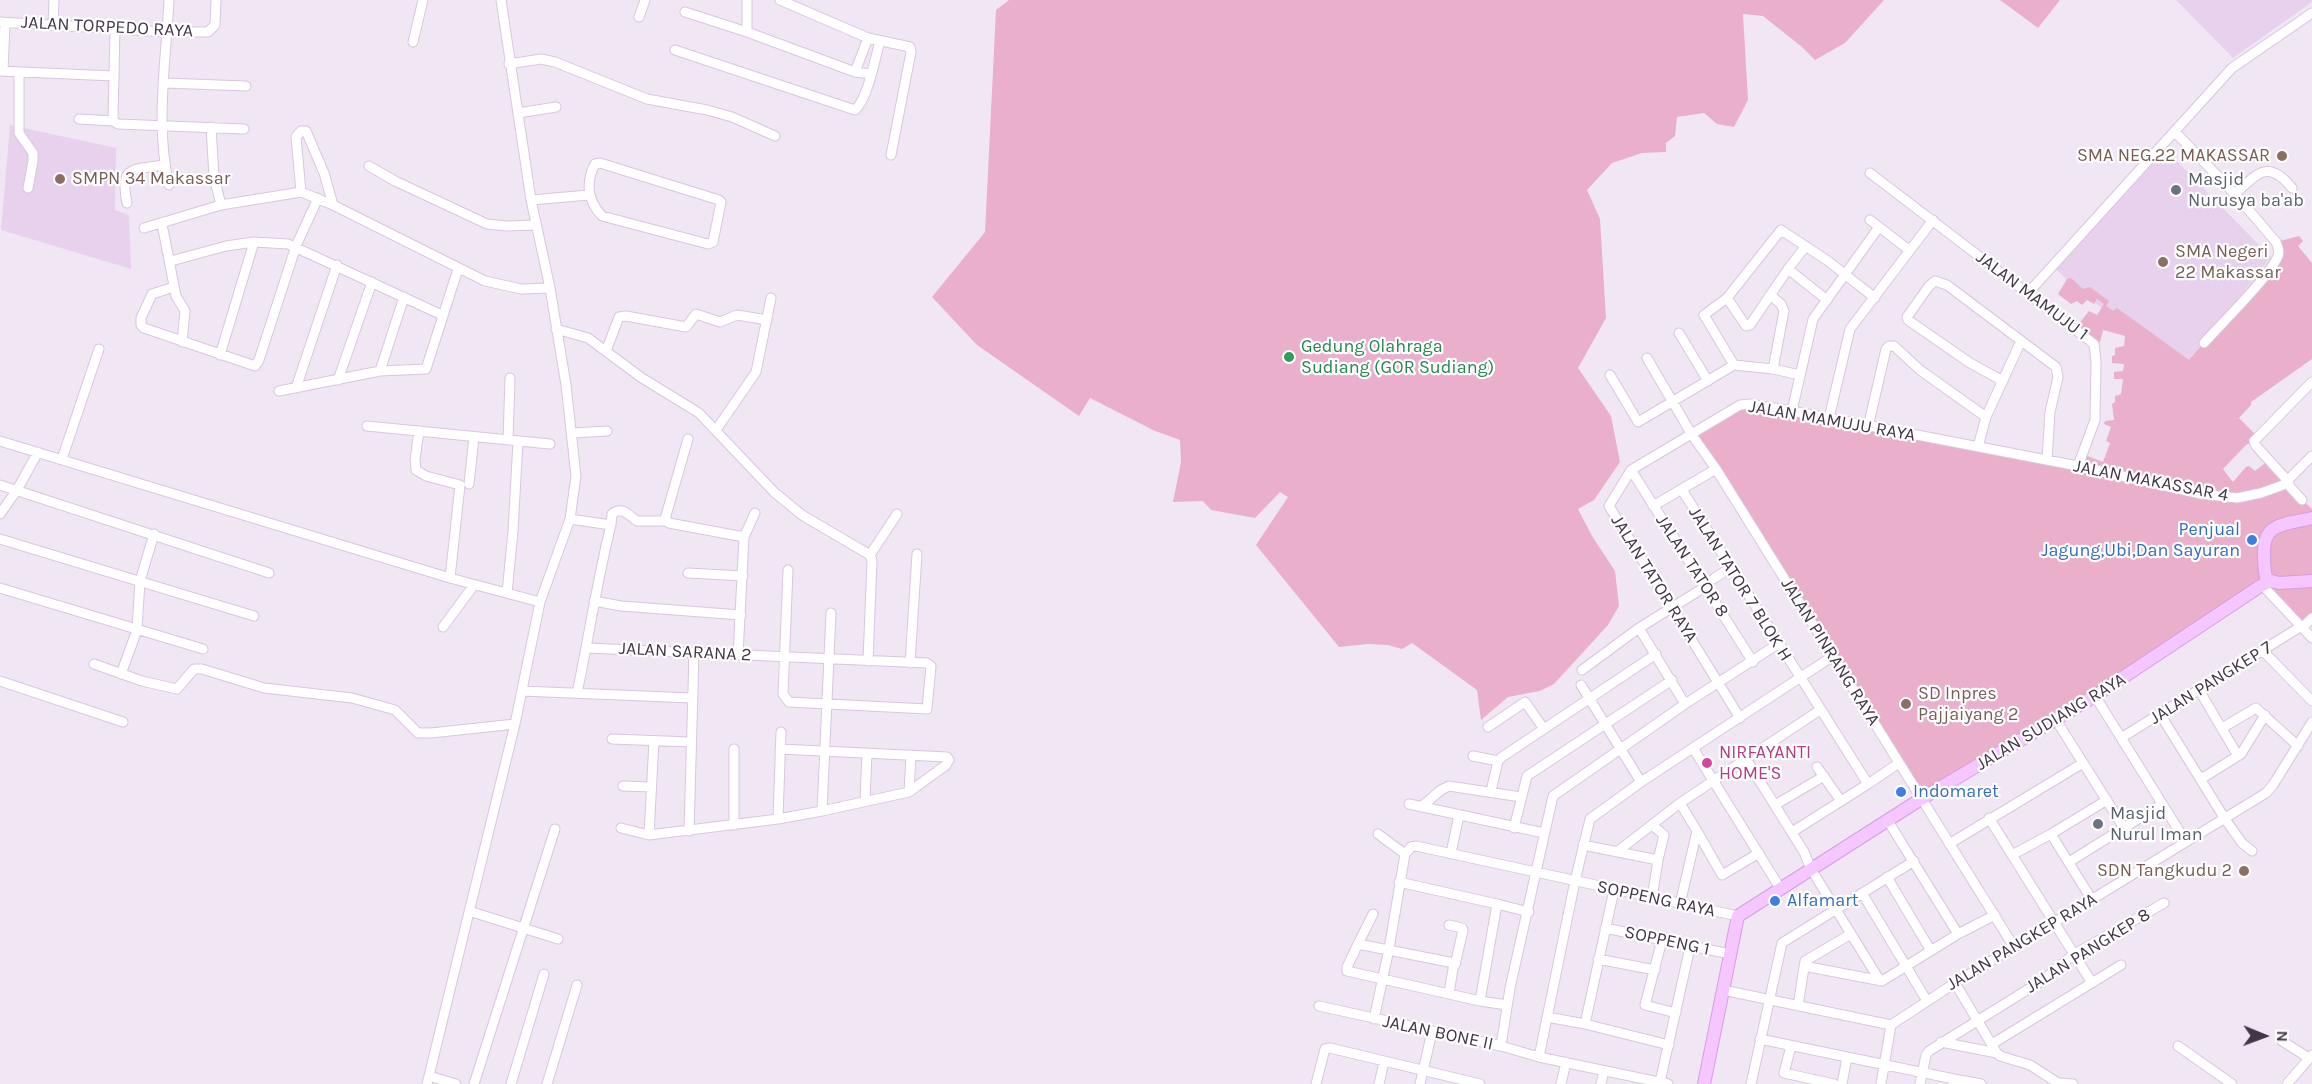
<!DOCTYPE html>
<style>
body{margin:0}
#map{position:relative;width:2312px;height:1084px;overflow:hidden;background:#f1e7f4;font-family:Karla,sans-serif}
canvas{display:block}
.north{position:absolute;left:2234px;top:1006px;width:60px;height:60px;-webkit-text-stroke:4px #fff;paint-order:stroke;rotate:91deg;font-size:16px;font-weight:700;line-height:24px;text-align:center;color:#423647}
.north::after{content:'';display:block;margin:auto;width:21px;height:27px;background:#423647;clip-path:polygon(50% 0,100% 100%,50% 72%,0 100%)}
</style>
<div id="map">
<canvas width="2312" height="1084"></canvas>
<div class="north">N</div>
</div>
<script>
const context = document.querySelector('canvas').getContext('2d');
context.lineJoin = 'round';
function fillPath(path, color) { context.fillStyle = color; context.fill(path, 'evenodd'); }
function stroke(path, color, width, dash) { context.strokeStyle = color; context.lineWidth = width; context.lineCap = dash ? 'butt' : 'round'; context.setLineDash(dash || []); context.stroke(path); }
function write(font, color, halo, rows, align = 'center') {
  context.font = font + ' Karla,sans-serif'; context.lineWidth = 4.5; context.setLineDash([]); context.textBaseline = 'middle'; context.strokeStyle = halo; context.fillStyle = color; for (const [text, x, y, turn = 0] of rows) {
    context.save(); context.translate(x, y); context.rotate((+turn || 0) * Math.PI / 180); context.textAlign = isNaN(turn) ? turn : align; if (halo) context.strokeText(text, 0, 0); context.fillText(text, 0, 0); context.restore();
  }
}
const education = new Path2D(`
 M2176 0H2312V2L2233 58Z
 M10 125 116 148 115 210 129 215 131 269 1 230Z
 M2166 150 2271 257 2182 370 2073 286 2054 267Z`);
const green = new Path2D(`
 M1009 0H1884L1845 43 1815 60 1802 47 1763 16 1743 14 1748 100 1734 127 1717 124 1704 113 1677 117 1675 136 1666 143V152L1642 153 1612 163 1587 190 1600 219 1606 318 1578 368 1611 416 1620 462 1594 500 1578 509 1592 536 1615 571 1619 606 1608 625 1554 684 1540 691 1508 697 1481 720 1477 690 1412 643 1402 649 1388 645 1368 644 1339 647 1256 545 1288 497 1280 492 1255 518 1211 510 1203 501 1173 502 1181 462 1180 440 1155 431 1090 398 1079 416 977 345 932 297 985 232 996 10Z
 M2000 0H2060L2038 28Z
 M2299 236 2303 241 2298 246 2312 263V359L2251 402V405L2239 418 2255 434 2254 441 2246 445 2223 469 2233 482 2246 467 2249 466 2255 471 2269 460 2297 495 2312 509V618L2302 628 2263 586 1921 799 1692 435 1740 405 2078 466 2085 455 2103 462 2110 443 2106 441 2111 427 2104 424 2105 421 2114 420 2112 404 2115 402V396L2121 394 2123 379H2114V372L2123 371 2124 364 2112 363V356L2115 355V348L2124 346 2125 336 2103 330 2100 342 2094 344 2078 331V325L2089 311 2097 315 2104 304 2097 299 2094 304 2087 300 2082 305 2077 301 2071 304 2058 294 2067 279 2071 278 2083 289 2090 287 2109 301 2106 306 2113 311 2117 308 2189 360 2278 256 2276 242Z`);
const street = new Path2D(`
 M747 0V32
 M780 0 868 38 910 47 911 52 891 155
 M685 12 747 32 855 72 871 74
 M639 17 645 0
 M0 22 167 32H208L215 25 216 0
 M53 25 54 0
 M413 42 423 0
 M675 50 855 110C868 99 875 58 880 41
 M509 64 541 59 555 62 647 99 707 110 732 117 775 136
 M0 71 114 76
 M3 71 5 23
 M19 72V133L33 153V161L28 188
 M855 72 868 38
 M165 83 246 86
 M518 113 556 107
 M79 119 113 121 118 124 244 129
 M113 121 115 28
 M211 127 214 177 221 205
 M2175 132 2235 194C2257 174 2268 158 2292 188
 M600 163 719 200 721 202 713 242 708 244 602 216C588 201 585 183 595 164Z
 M369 166 395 181 487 224 507 226 536 225
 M1870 173 2094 344 2096 361 2095 420 2078 466
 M169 185C155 126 166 61 169 0
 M301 192 296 137 301 131H306L324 173 333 205
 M531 200 589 195
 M127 203C119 165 133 170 164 165
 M1870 220 1909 250
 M162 224 176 296 185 311 182 342
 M144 228 221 205 301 192 333 205 485 281 521 289 550 288
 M171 261 226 246 254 242 288 244 442 315
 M1788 269 1827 300
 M174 287 152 294 141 318V325L144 328 255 366 259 360 296 246 318 198
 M2028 293 2232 68 2312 13
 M1770 295 1781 304 1784 311 1773 369
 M1727 298 1746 326 1750 325 1788 269 1805 247
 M556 329 588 338 642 378 699 413 774 492 802 515 870 555
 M1679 333 1708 381
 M2204 343C2220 325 2271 275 2278 256 2280 251 2278 247 2276 242L2235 194
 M606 351 619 317 626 316 686 327 696 314 720 322 737 315 767 320
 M220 355 254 242
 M1647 358 1692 435 1716 469 2014 947
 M1734 365 1704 315 1727 298 1781 230 1828 261 1875 298
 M380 371 404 297
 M1610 375 1638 422 1734 365 1773 369 1800 375
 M338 380 372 282
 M2003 381 1970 363 1908 320 1907 317 1929 286 1935 281 1947 285 2056 367 2058 377 2050 412 2047 460
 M296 388 337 265
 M279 391 380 371 426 369 458 269
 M1792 411 1813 319 1879 227
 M1829 418 1850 329 1933 220
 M367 426 550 444
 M1868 427 1886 349 1889 346H1894L1920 370 1986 417 2021 341
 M716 430 756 372 771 298
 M419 431 415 460 416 470 426 476 460 485 450 578
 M572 433 607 431
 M688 439 665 519 669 523 744 537
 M508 440 510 378
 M0 441 450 578 540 602
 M1978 447 1986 417
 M62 459 99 349
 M1631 470 1753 662
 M469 484 474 437
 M0 485 269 573
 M1682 490 1868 784 1792 832
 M2302 500 2290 487 2288 481 2256 446 2254 441 2312 382
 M1653 506 1716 469
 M0 514 17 490 38 452
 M570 519 611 525C597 580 589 637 577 693
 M611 525 612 514C623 506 628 515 637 521H666
 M0 539 254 616
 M688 573 743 576
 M1704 585 1730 568
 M2262 585 2312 638
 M0 588 203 649
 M507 593 513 531 518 441
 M594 601 621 606 741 615
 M443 627 474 585
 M1639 628 1685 704
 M2302 628 2312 618
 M587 648 927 663 931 666 927 709 789 702 783 694 788 570
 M2262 650 2312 701
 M738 655 744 537 755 513
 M868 661 872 561 870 555 897 514
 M910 663 917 554
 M94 664 142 681 177 689 194 669H202L264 688 352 698 395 710 418 733H431L515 724 540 602 570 519 576 476 566 385 550 288 531 200 501 0
 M1582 670 1639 628 1705 587
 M121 674 137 630 140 581 154 534
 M0 681 123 722
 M1581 685 1641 782
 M2199 690 2238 756
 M522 691 692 698
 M2095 696 2186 842
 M1820 710 1746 759 1804 852 1811 869 1880 981
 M2160 714 2225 819 2242 843 2252 851
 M1740 718 1609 506 1631 470 1740 405 1750 404 1792 411 2078 466 2201 494 2237 498 2261 493 2283 485 2312 456
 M2056 720 2124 828
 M1488 727 1525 702 1544 729
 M2222 728 2256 708 2298 746
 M2121 738 2300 627
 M612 739 691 742
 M1693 748 1780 888
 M1473 756 1498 761
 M1817 767 1841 801
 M2201 779 2241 754 2265 715
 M1868 784 1899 763
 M623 786 651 787
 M1491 791 1498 761 1502 757 1656 654
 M909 792 911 755
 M865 801 867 753
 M1409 804 1544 833
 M1775 805 1824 776
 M1421 807 1441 790 1449 786 1521 797
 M822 811 831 613
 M1989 818 2092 983
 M778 819 781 732
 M1888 821 1958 934
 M734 825V749
 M1652 825 1664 835 1658 860
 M621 828 649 835 778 819 822 811 909 792 946 765 949 760 947 757 780 749
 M1514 828 1527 776 1672 680
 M689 831 694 653
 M1697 831 1722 875 1759 853
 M1378 834 1405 854
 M2051 834 2092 900
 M649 835 654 741
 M1949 844 2083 763
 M1583 845 1658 860 1652 898
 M1618 851 1680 803
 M1451 853 1459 815
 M2012 855 2051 834 2107 800
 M2069 862 2162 804
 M1887 877 1931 951
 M1399 882 1497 904 1480 1001 1507 1005
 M1614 890 1585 1024 1669 1045
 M1862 893 1927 1001
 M1497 904 1529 912
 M1680 904 1697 831 1680 803 1746 759
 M469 911 558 939
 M1373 914 1358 944 1454 963 1449 993
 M1449 925 1462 928 1463 930 1455 965
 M1605 928 1730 954
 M1662 940 1645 1005 1676 1013
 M1358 944 1347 967V971L1480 1001
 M1598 959 1655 970
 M1804 966 1882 981 1958 934 1995 915
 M1955 983 1995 1050
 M1723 990 1891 1025
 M1319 1006 1501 1046 1539 1057 1668 1084
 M1798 1006 1805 961 1851 934
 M1547 1017 1585 1024
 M1374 1019 1389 949 1405 854 1411 847 1416 846 1738 916
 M1891 1025 1955 983 2266 793 2273 785 2312 722
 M1760 1039 1847 1057 1842 1084
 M2282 1041 2309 1058
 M1941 1042 1997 1053 2000 1056 2030 1065 2058 1083 2073 1084
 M1992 1044 2121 965
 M1501 1046 1510 988 1553 796 1685 704 1778 644
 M1791 1046 1784 1073 1834 1084
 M2178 1046 2232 1084
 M1539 1057 1575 881 1590 819 1641 782 1833 656
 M1847 1057 1954 1079 1953 1084
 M429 1076 456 1084
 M1954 1079 1981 1084
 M1660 1082 1690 947
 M427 1084 515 724
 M474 1084 555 829
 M511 1084 544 974
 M547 1084 577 985
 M1316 1084 1325 1049 1330 1048 1480 1084
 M1379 1084 1384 1062
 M1420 1084 1432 1032
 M1561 1084 1566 1062
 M1601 1084 1604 1071
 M1751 1084 1782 943 1914 861
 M1881 1084 1891 1025
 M1920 1084 1926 1055 1929 1051 2043 980 2073 955 2164 903
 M2287 1084 2312 1055`);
const secondary = new Path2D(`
 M2312 518C2284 525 2262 522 2264 556 2264 564 2264 572 2267 580L2279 583 2312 581
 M1704 1084 1738 916 1921 799 2095 696 2262 585 2272 581`);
const markers = [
 [2282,156,6,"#8d6e63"],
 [60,179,6,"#8d6e63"],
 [2176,190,6,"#6b7280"],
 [2163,262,6,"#8d6e63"],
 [1289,357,6,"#2e9e5b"],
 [2252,540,6,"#3f7fe0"],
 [1906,704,6,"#8d6e63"],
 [1707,763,6,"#d1479c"],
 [1901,792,6,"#3f7fe0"],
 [2098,824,6,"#6b7280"],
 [2244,871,6,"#8d6e63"],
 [1775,901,6,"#3f7fe0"]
];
const streetNames = [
 ["JALAN TORPEDO RAYA",107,27,3],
 ["JALAN MAMUJU 1",2032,296,37],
 ["JALAN MAMUJU RAYA",1832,421,10],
 ["JALAN MAKASSAR 4",2151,481,11],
 ["JALAN TATOR 8",1692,566,57],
 ["JALAN TATOR RAYA",1654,579,58],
 ["JALAN TATOR 7 BLOK H",1740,584,58],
 ["JALAN SARANA 2",685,652,3],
 ["JALAN PINRANG RAYA",1830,652,58],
 ["JALAN PANGKEP 7",2211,683,-32],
 ["JALAN SUDIANG RAYA",2051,722,-31],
 ["SOPPENG RAYA",1656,899,12],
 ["SOPPENG 1",1667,941,12],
 ["JALAN PANGKEP RAYA",2022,942,-31],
 ["JALAN PANGKEP 8",2088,951,-32],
 ["JALAN BONE II",1438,1033,12]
];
const educationNames = [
 ["SMA NEG.22 MAKASSAR",2270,156,"right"],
 ["SMPN 34 Makassar",72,179],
 ["SMA Negeri",2175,252],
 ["22 Makassar",2175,273],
 ["SD Inpres",1918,694],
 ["Pajjaiyang 2",1918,715],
 ["SDN Tangkudu 2",2232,871,"right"]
];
const worshipNames = [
 ["Masjid",2188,180],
 ["Nurusya ba'ab",2188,201],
 ["Masjid",2110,814],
 ["Nurul Iman",2110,835]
];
const leisureNames = [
 ["Gedung Olahraga",1301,347],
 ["Sudiang (GOR Sudiang)",1301,368]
];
const shopNames = [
 ["Penjual",2240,530,"right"],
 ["Jagung,Ubi,Dan Sayuran",2240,551,"right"],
 ["Indomaret",1913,792],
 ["Alfamart",1787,901]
];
const hotelNames = [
 ["NIRFAYANTI",1719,753],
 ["HOME'S",1719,774]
];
fillPath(education, '#e7d1ed');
fillPath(green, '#e9afcb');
stroke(street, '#d8c6de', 11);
stroke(secondary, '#d59ee1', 14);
stroke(street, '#fff', 9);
stroke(secondary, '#f5c6ff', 12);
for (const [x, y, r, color] of markers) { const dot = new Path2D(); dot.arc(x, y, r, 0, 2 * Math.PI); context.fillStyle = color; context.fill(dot); stroke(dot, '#fff', 2); }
write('18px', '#423647', '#fff', streetNames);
write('18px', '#785e54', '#fff', educationNames, 'left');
write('18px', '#5b616d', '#fff', worshipNames, 'left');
write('18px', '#27864d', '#fff', leisureNames, 'left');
write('18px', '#366cbe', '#fff', shopNames, 'left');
write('18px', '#b23c85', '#fff', hotelNames, 'left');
</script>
